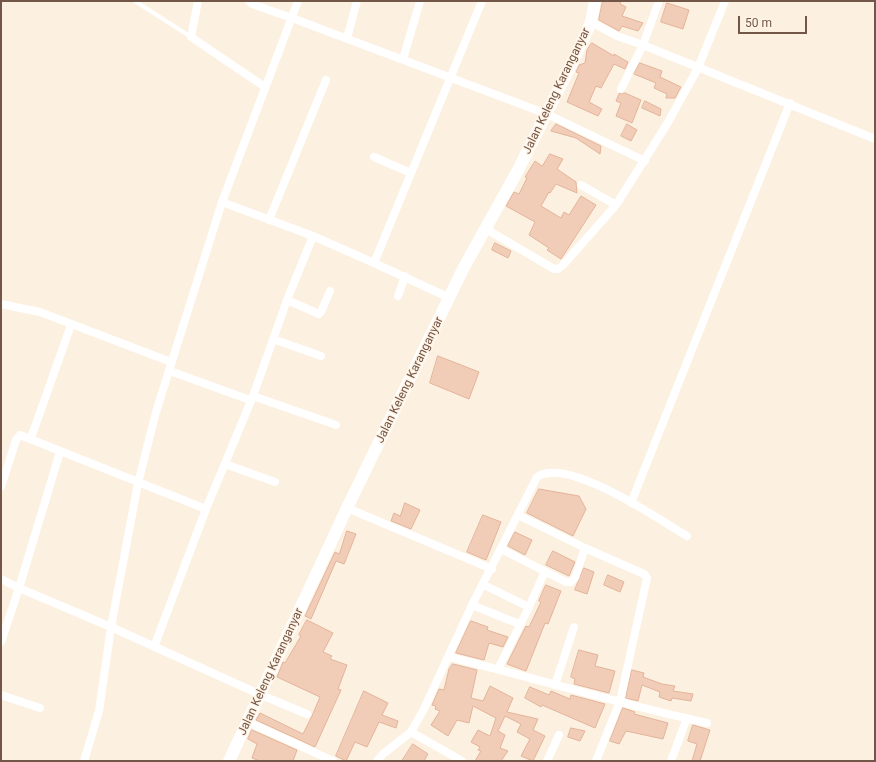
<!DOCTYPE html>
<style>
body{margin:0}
#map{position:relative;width:876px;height:762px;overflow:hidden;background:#fcf0e0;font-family:Roboto,sans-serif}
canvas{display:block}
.frame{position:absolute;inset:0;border:2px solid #725648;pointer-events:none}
.scale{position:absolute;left:738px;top:16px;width:69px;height:18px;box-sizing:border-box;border:2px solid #725648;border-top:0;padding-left:5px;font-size:12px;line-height:14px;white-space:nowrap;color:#725648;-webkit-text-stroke:3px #fff4e6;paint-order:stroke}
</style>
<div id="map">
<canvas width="876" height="762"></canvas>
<div class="frame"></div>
<div class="scale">50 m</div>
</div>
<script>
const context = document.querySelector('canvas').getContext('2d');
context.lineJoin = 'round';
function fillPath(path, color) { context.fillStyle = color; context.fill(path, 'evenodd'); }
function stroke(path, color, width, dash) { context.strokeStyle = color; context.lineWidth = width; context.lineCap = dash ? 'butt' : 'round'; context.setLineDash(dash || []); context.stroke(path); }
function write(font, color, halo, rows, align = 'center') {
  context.font = font + ' Roboto,sans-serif'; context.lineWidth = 3; context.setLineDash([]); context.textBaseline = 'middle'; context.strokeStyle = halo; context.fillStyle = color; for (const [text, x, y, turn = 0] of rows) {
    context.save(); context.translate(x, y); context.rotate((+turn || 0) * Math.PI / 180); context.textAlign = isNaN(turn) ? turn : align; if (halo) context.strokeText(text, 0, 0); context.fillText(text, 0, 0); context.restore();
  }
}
const building = new Path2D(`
 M603 1H621L620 4 626 7 622 16 643 23 638 31 622 26 619 31 599 20Z
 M667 3 689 10 683 29 661 22Z
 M592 43 614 56V54L628 62 625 69 614 64 601 88 596 86 589 102 602 109 598 116 567 102 579 73 576 72 579 65 585 63 587 50Z
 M640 63 662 71 660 77 681 87 675 98H666L667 94 654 88 656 83 634 74Z
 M625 93 641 100 632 123 616 116 621 103 616 101 619 94Z
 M645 101 661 109 660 116 642 108Z
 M556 124 601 146 600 154 576 138 551 131Z
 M627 124 637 130 631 141 621 136Z
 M550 154 563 159 557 169 576 182 577 193 556 184 550 193 549 192 541 206 561 218 564 212 569 215 581 196 596 205 561 259 547 250 549 248 529 235 535 222 506 206 514 192 519 194 527 178 525 177 535 161 542 166Z
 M495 243 511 251 508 258 492 250Z
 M438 356 479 372 469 399 430 383Z
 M539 489 579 496 586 509 573 536 527 513Z
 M405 503 420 510 411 529 391 521 394 513 400 516Z
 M483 515 501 522 486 560 467 552Z
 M347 531 356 534 344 564 336 561 311 619 305 616 335 552 339 554Z
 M515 532 532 540 525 555 508 546Z
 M553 551 575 562 569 576 546 565Z
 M584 568 594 572 587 594 575 590Z
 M608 575 624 582 620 592 604 585Z
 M546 585 561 591 548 624 545 623 526 671 507 664 526 626 529 627 541 602 539 601Z
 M307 620 333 633 323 652 332 656 330 659 347 665 338 689 341 690 315 747 256 720 260 713 303 734 312 716 320 697 277 677 283 662 285 663 301 636 299 635Z
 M471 621 488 627 487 630 508 637 503 647 489 643 484 660 456 653Z
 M579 650 598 655 595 666 615 671 609 693 574 684 575 679 571 677Z
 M453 664 477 670 471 698 483 701 490 686 513 698 507 712 538 719 533 730 545 736 533 761 521 756 530 739 517 732 521 724 505 716 498 731 505 735 500 748 508 751 501 761H475L481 751 478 750 480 747 471 742 478 730 490 736 496 718 473 706 469 723 457 720 448 736 431 725 440 711 435 709 436 706 432 705 439 689 444 690 449 669Z
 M632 670 644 673 643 677 662 684 675 686 673 691 693 694 691 701 672 698 671 701 659 697 660 692 642 685 638 701 626 698Z
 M530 687 549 695 551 691 570 699 571 695 605 704 595 728 542 705 541 707 525 698Z
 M364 691 388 703 382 715 398 721 396 728 379 722 367 747 355 742 346 761 336 756Z
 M623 708 635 712 634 714 668 723 663 739 626 731 619 744 610 741Z
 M693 725 710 730 700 761H692L697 744 688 741Z
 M571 728 585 731 580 741 568 737Z
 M252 730 297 750 293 761H260L252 758 257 744 248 739Z
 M413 744 428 754 424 761H402Z`);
const service = new Path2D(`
 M135 1 191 37`);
const minor = new Path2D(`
 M198 1 191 37 265 87
 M249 1 252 4 292 18 547 114 645 161
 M591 22 617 36 643 45 875 139
 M347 38 357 1
 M403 59 420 1
 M621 89 643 45 659 1
 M374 157 411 173
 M581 185 616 205
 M222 202 313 236 374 263
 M269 220 326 80
 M486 229 554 269H558L563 265 616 205 667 124 698 68 725 1
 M398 296 405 276
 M450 298 374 263 482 1
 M287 300 319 314 321 312 330 291
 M1 304 40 312 171 362
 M273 339 321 356
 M170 371 250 400
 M253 396 336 425
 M31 438 71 325
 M225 464 275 482
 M1 487 16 440 20 435 206 509
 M631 503 790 103
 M347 508 492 569
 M585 548 644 574 647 578 620 701 596 761
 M501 549 566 582H571L575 578 585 548 518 515
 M1 579 19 588 60 452
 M484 585 529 607 545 571
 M472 605 519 624
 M1 642 19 588 111 627 138 483 156 412 222 202 298 1
 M154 647 206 509 253 396 287 300 313 236
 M449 657C535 678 620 704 707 723
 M498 669 529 607
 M555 685 574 627
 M1 695 40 708
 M248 722 333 761
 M411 732 462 761
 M84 761 99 711 111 627 261 695 307 714
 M377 761 383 754 411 732 424 709 472 605 537 477C567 456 658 519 687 536
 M547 761 559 735
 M671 761 687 718`);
const secondary = new Path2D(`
 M229 761 347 508 463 269 517 172 576 55 591 22 595 1`);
const streetNames = [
 ["Jalan Keleng Karanganyar",557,91,-64],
 ["Jalan Keleng Karanganyar",410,380,-64],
 ["Jalan Keleng Karanganyar",271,672,-65]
];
fillPath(building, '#f1cdb8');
stroke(building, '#e3b399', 1);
stroke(service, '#fff', 4);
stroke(minor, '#fff', 8);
stroke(secondary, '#fff', 12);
write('12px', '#725648', '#fff4e6', streetNames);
</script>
